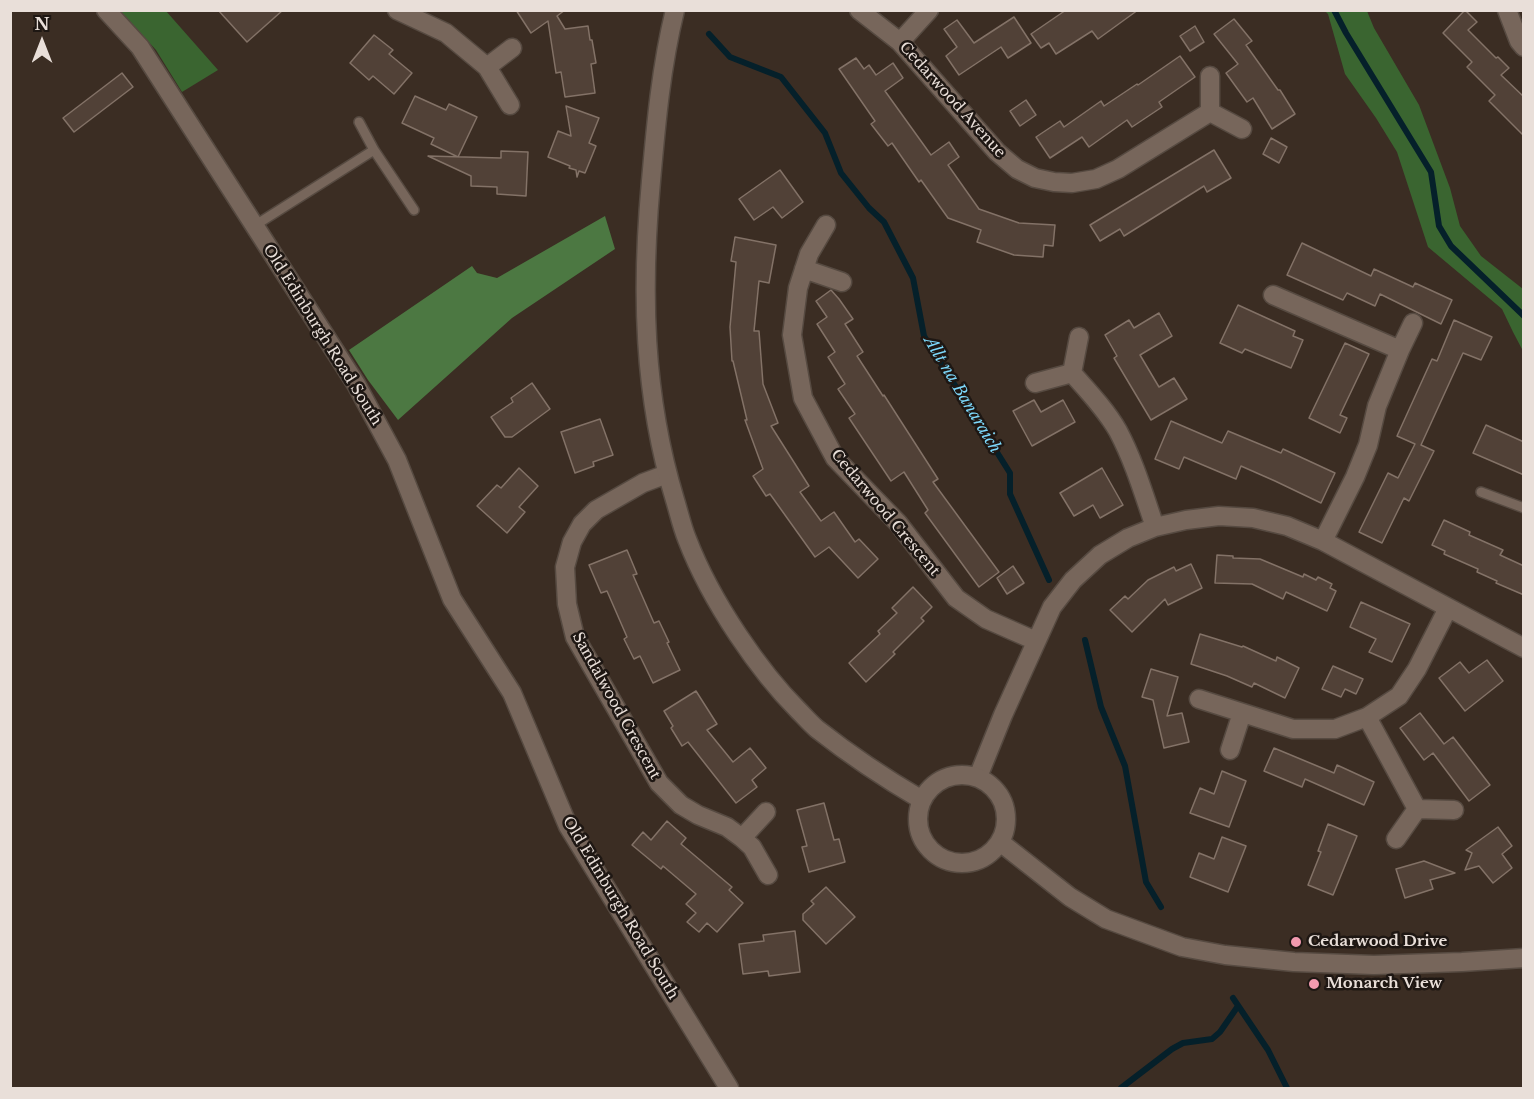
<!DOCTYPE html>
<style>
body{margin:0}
#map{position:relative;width:1534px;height:1099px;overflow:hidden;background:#3b2d23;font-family:"Libre Baskerville",serif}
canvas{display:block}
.frame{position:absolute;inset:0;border:12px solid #e9dfd9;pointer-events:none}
.north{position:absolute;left:12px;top:12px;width:60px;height:60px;-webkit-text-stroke:4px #1e1713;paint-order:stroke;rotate:0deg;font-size:16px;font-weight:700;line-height:24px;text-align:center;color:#e9dfd9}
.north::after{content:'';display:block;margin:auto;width:21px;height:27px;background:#e9dfd9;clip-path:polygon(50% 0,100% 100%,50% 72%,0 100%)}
</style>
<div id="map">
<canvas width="1534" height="1099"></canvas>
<div class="frame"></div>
<div class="north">N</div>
</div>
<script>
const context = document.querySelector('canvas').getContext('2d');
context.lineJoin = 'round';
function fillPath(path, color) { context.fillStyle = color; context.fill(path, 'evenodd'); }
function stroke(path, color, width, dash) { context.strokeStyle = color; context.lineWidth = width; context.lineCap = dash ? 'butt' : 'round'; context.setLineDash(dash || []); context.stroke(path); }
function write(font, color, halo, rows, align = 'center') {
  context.font = font + ' "Libre Baskerville",serif'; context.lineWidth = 5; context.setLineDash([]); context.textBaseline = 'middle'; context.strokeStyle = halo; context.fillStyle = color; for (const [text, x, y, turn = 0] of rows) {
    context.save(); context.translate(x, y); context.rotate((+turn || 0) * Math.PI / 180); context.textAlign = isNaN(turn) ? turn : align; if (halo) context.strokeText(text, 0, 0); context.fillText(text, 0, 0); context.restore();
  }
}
const green = new Path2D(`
 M120 11H166L218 70 182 92 156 50Z
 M1325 11H1367L1374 28 1419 105 1450 188 1460 226 1481 256 1523 289V351L1513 332 1502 309 1428 247 1397 152 1376 118 1345 74 1328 14Z`);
const forest = new Path2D(`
 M605 216 615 249 512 318 398 420 368 380 349 350 472 266 477 273 497 278Z`);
const stream = new Path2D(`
 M1334 10 1346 33 1431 172 1439 226 1451 246 1524 316
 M709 34 730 57 781 77 825 133 841 173 869 208 884 222 913 278 924 336 1010 473V494L1049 580
 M1085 640 1101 707 1125 766 1146 882 1161 907
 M1233 998 1268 1050 1287 1088
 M1121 1088 1172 1049 1183 1043 1212 1039 1220 1032 1238 1006`);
const building = new Path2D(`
 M218 10H283L247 42Z
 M516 10H565L557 16 565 29 588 26 590 40H592L596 63 591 64 595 93 565 97 561 72 556 73 548 21 531 33Z
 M1066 10H1138L1098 39 1092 31 1056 54 1049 43 1041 48 1031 34Z
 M1465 10 1477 22 1468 30 1496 58 1498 57 1509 68 1501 75 1524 97V136L1489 101 1495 95 1467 67 1472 62 1443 33Z
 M1014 17 1031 43 1008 58 1001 47 959 75 946 56 957 47 944 29 957 20 974 43Z
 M1234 19 1252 41 1246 45 1278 90H1280L1295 114 1272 129 1253 98 1247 102 1226 73 1238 64 1214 34Z
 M1195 26 1204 42 1190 51 1180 36Z
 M374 35 393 50 389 54 412 73 394 94 373 76 369 80 350 63Z
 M1180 56 1195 77 1159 102 1162 107 1132 127 1127 120 1089 147 1082 137 1050 158 1036 137 1060 121 1064 127 1101 101 1104 106 1137 84 1138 85Z
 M856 58 864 69 869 65 876 75 893 63 903 78 885 91 931 155 949 142 959 157 948 165 979 209 1019 223 1055 225 1053 246 1044 245 1043 257 1014 255 977 242 981 230 948 218 921 180 919 182 892 143 888 146 871 124 875 121 839 69Z
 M122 73 133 87 74 132 63 118Z
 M415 96 446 110 449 104 477 117 458 157 431 144 434 138 402 123Z
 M1026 100 1036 115 1020 126 1010 111Z
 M566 106 599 118 589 143 596 146 585 173 579 171 577 177 576 170 569 168 570 166 548 157 558 131 571 136Z
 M1271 138 1287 147 1279 163 1263 154Z
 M1214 150 1231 178 1207 192 1204 186 1124 236 1120 229 1100 241 1090 225Z
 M501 151 528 152 526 196 497 194V187L471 186V176L428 156 501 158Z
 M780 170 803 202 782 218 773 207 754 220 739 199Z
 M735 237 776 245 769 283 759 281 754 331H759L763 384 778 423 771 426 809 486 800 492 821 521 834 512 855 542 859 539 878 559 858 578 829 547 815 557 770 494 766 496 753 476 763 469 745 420H747L733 361H732L730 327 736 262 731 261Z
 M1302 243 1371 276 1374 269 1413 287 1415 283 1452 300 1441 324 1380 294 1375 306 1347 293 1343 300 1287 275Z
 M831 290 839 299 853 319 845 324 863 352 857 356 883 396 884 395 938 479 933 482 999 572 979 587 925 513 928 510 904 472 891 481 849 418 855 414 838 389 845 384 828 357 835 352 817 324 827 317 816 301Z
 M1238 305 1295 331 1293 336 1303 340 1291 368 1245 349 1242 353 1220 343Z
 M1159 313 1172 336 1140 355 1159 387 1174 378 1187 399 1151 420 1114 358 1117 356 1105 335 1129 320 1134 328Z
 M1454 320 1492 337 1481 360 1463 353 1421 445 1434 451 1409 501 1404 498 1382 543 1359 532 1388 473 1398 478 1415 444 1397 436 1432 359 1437 361Z
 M1345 343 1369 354 1340 415 1347 418 1340 433 1309 418Z
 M532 383 550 409 512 437H505L491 417 513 402 511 398Z
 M1034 400 1041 412 1063 400 1075 422 1032 446 1013 411Z
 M600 419 613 455 593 462 594 466 575 473 561 432Z
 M1171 421 1222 443 1228 431 1281 453 1283 449 1335 473 1321 503 1275 481 1241 466 1236 479 1184 457 1179 469 1155 459Z
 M1486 425 1524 442V475L1473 453Z
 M519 468 538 486 519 507 525 512 507 533 477 506 497 485 501 488Z
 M1102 468 1123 505 1100 518 1093 505 1074 516 1060 493Z
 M1444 520 1470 532 1469 535 1503 550 1500 555 1524 566V595L1496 583 1497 581 1477 572 1478 569 1444 554 1445 551 1432 545Z
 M627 550 637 574 633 575 654 623 659 621 669 642 667 643 680 670 653 683 640 656 634 659 624 639 627 637 607 591 601 593 589 565Z
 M1217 555 1233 556V558L1260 559 1303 577 1304 574 1316 580 1318 577 1332 584 1330 588 1336 591 1327 611 1286 592 1283 599 1252 584 1215 583Z
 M1191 564 1202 588 1168 605 1165 599 1132 632 1110 610 1125 596 1128 599 1148 580 1174 567 1176 571Z
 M1013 566 1024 583 1007 594 997 578Z
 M913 587 932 607 921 618 924 621 893 652 895 654 866 682 849 663 880 634 878 631 897 613 892 608Z
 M1361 602 1410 624 1392 662 1369 652 1376 639 1350 627Z
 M1200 634 1242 647 1243 646 1276 661 1277 657 1299 668 1285 698 1254 683 1252 687 1227 676 1191 664Z
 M1487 660 1503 681 1465 711 1439 678 1460 662 1469 673Z
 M1333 666 1363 679 1356 694 1345 689 1341 697 1322 689Z
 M1151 669 1178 677 1167 716 1182 713 1189 742 1164 748 1153 700 1142 697Z
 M696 691 717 724 707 730 733 762 750 748 766 768 752 780 757 787 736 803 688 742 682 746 671 728 673 726 664 711Z
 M1420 713 1444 744 1453 737 1490 785 1469 801 1433 753 1424 760 1400 728Z
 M1274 748 1334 773 1337 765 1374 782 1364 805 1305 779 1302 787 1264 771Z
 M1222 771 1246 781 1229 827 1190 813 1200 788 1214 794Z
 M824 803 834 840 839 839 845 862 809 872 802 847 807 846 797 810Z
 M667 821 686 838 681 844 732 887 729 890 743 903 717 932 707 923 699 932 687 922 696 913 686 904 696 894 663 866 661 869 632 845 643 832 651 840Z
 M1328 824 1357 836 1333 895 1308 885 1321 852 1318 851Z
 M1498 827 1512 846 1502 854 1512 868 1493 883 1479 866 1465 870 1472 853 1466 850Z
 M1222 837 1246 846 1228 892 1190 877 1199 853 1214 859Z
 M1424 861 1455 873 1430 880 1433 889 1405 898 1396 869Z
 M826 887 855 917 826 944 803 920V914L814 904 811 901Z
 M795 931 800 972 769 976 768 971 743 974 739 944 764 941 763 935Z`);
const service = new Path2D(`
 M359 122 374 150 414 210
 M254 226 374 150
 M1481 492 1524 508`);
const minor = new Path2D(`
 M106 10 140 47 356 384 397 460 452 599 512 693 568 826 729 1088
 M397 10 446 33 487 67 510 105
 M859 10 900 42 997 152 1017 169 1035 178 1054 182 1072 183 1096 179 1118 169 1210 112
 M1507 10 1519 41 1524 47
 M900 42 929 10
 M487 67 512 48
 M1210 76V112L1242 129
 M826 225 809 254 798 288 792 335 803 398 835 458 898 523 956 598 986 619 1036 641
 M804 269 842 282
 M1273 295 1400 350 1377 406 1368 445 1355 477 1323 541
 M1400 350 1413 323
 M1072 373C1088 391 1106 410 1118 431 1134 461 1144 495 1155 527
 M1035 383 1072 373 1079 337
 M667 474 643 483 596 510 582 524 572 542 565 567 567 604 575 637 659 783 681 805 698 815 727 827 742 838 752 847 768 875
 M1199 699 1293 729H1335L1367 717 1417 809
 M1367 717 1399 696 1417 669 1448 608
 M1230 750 1242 713
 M978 777 1003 715 1052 607 1073 580 1100 555 1128 538 1155 527 1186 520 1219 516 1253 518 1287 526 1323 541 1524 648
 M742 838 766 812
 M1396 839 1417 809 1454 810`);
const tertiary = new Path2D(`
 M675 10C661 67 656 124 651 181 641 290 643 395 675 500 679 513 682 527 687 539 700 573 718 605 738 635 756 662 775 687 798 710 804 716 810 723 817 729 850 755 886 779 922 800
 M918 819a44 44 0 1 1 88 0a44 44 0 1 1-88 0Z
 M1000 842 1070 897 1106 919 1182 947 1225 955 1294 962 1374 965 1462 962 1524 958`);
const markers = [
 [1296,942,6,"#f29aaf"],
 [1314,984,6,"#f29aaf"]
];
const streetNames = [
 ["Cedarwood Avenue",952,100,48],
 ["Old Edinburgh Road South",322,335,58],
 ["Cedarwood Crescent",885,513,50],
 ["Sandalwood Crescent",616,706,61],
 ["Old Edinburgh Road South",620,908,59]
];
const poiNames = [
 ["Cedarwood Drive",1308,942],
 ["Monarch View",1326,984]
];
const waterNames = [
 ["Allt na Banaraich",962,395,59]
];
fillPath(green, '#3a6530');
fillPath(forest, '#4c7842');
stroke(stream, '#05202a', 6);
fillPath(building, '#514137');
stroke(building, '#837267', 1.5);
stroke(service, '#564a41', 12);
stroke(minor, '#564a41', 21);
stroke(tertiary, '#564a41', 21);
stroke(service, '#77665b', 9);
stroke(minor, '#77665b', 18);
stroke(tertiary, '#77665b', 18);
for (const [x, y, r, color] of markers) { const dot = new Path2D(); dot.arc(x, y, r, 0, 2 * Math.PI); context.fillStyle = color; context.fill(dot); stroke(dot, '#1e1713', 2); }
write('15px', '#e9dfd9', '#1e1713', streetNames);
write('bold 15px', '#e9dfd9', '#1e1713', poiNames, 'left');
write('italic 16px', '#7dd8fb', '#1e1713', waterNames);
</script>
